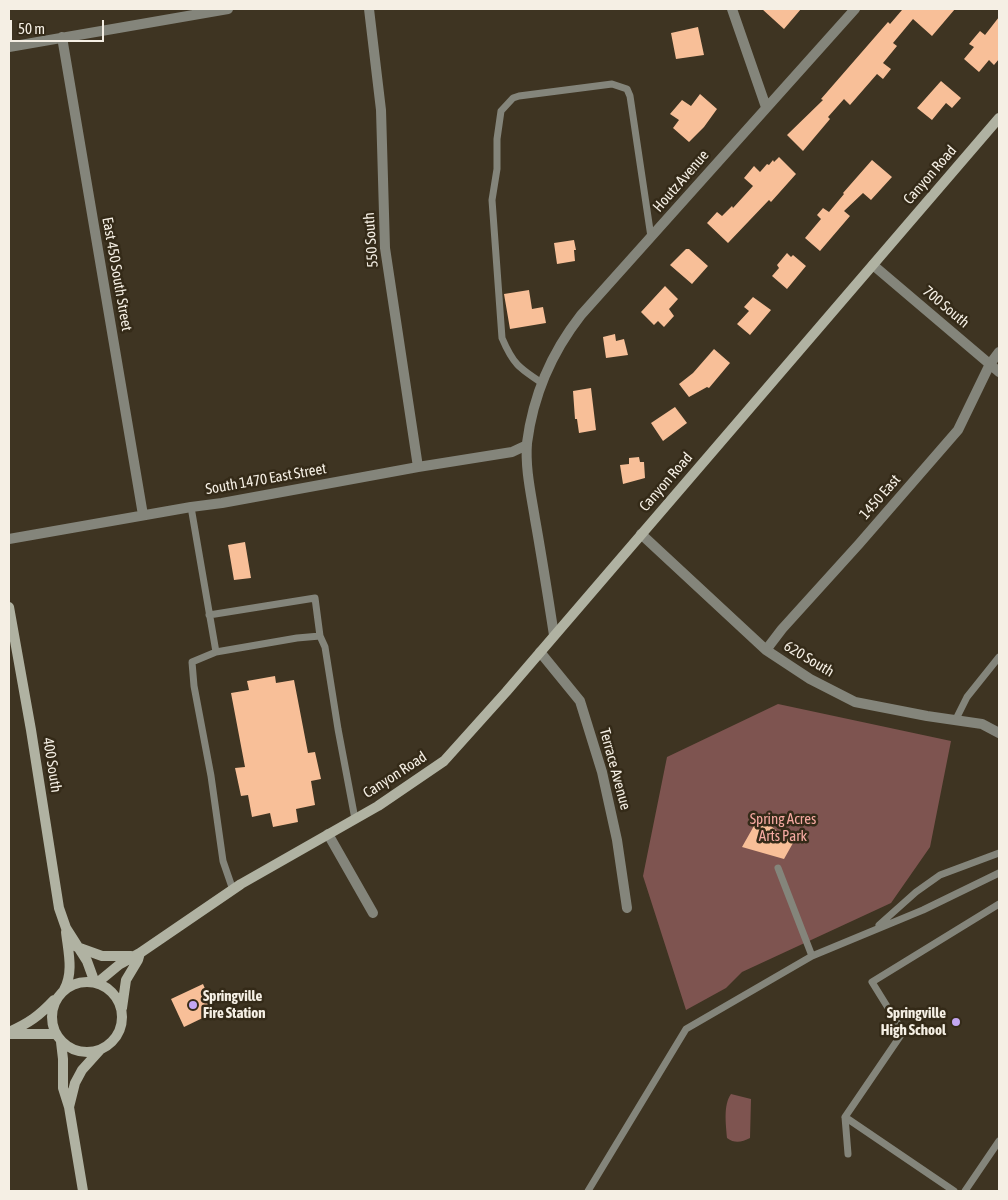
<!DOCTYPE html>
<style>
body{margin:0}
#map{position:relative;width:1008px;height:1200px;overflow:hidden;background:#3e3422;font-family:"Asap Condensed",sans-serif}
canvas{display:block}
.frame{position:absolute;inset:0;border:10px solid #f5efe4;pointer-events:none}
.scale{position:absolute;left:10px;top:20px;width:94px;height:22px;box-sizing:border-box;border:2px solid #f5efe4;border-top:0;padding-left:6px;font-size:15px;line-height:18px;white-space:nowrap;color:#f5efe4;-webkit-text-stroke:4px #342a18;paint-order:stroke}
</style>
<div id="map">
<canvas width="1008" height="1200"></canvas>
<div class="frame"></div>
<div class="scale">50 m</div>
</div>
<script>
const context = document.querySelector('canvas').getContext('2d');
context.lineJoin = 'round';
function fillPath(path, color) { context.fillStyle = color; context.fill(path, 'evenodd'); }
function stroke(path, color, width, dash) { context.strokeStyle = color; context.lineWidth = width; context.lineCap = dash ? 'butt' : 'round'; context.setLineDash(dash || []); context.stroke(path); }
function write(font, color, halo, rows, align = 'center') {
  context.font = font + ' "Asap Condensed",sans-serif'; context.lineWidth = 5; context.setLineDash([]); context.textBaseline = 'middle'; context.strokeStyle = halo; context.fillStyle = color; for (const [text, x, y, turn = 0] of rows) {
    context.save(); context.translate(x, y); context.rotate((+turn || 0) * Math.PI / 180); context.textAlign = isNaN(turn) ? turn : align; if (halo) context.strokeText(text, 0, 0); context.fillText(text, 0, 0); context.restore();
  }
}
const green = new Path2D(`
 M778 704 951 741 930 847 891 903 742 972 726 988 686 1010 643 876 667 757Z
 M731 1094 751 1099 750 1138C742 1142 735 1144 727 1138 726 1125 723 1105 731 1094Z`);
const building = new Path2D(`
 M762 9H801L784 29Z
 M900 9H955L932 36 913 19 893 43 897 46 883 63 891 69 883 79 877 74 850 105 844 99 828 117 830 119 803 151 787 135 823 100 821 99 888 22 890 24 902 10Z
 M999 17V59L994 65 989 60 979 72 964 59 974 47 969 44 980 31 985 35Z
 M698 27 704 55 676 59 671 33Z
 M941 81 961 98 952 108 946 103 932 120 917 108Z
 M700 94 717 109 704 127 689 142 673 128 679 120 670 114 682 100 691 106Z
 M779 157 796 174 771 202 769 200 728 243 707 223 717 212 722 216 732 206 733 208 753 186 744 178 754 166 760 172 767 164 769 165 773 160 774 162Z
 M872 160 892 177 871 200 863 193 844 211 850 216 820 251 805 238 821 219 817 215 823 208 829 212 844 194 843 193Z
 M574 240 576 250H574L575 261 557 264 554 243Z
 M686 249H689L708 266 692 284 670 265Z
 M787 253 791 257 793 255 806 266 787 289 772 276 779 268 777 265Z
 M665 286 678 299 669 309 674 316 664 327 658 321 654 325 641 312Z
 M529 290 532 309 543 307 546 323 510 329 504 294Z
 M753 297 771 310 750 335 737 324 749 311 744 307Z
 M615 334 616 341 624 339 628 355 606 358 603 337Z
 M714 349 730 363 709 388 707 387 689 397 679 384 693 373Z
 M591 388 596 430 579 433 577 419H575L573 391Z
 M675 407 687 423 663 441 651 423Z
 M639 457 640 462H644L645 478 623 484 620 465 629 464V458Z
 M245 542 251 578 234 580 228 545Z
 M275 676 276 683 294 680 308 753 315 752 321 779 311 781 315 805 296 809 298 822 273 827 270 813 252 817 248 795 241 796 235 768 245 767 231 693 249 690 247 681Z
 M759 817 793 843 784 859 742 847Z
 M203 984 215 1012 184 1027 171 999Z`);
const lane = new Path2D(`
 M542 383C519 368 513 364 502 338L492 200 497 169V139L501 111 513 98 519 96 612 84 627 89 630 96 651 237
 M191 507 216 652 297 638 320 636 325 647 338 729 355 819
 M209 615 315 598 320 636
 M216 652 192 662 194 686 211 776 223 861 233 890
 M956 719 967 697 999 657
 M778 868 812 956
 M879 925 916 892 940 875 999 853
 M845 1117 954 1191
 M848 1154 845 1117 903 1032 872 982 999 904
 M588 1191 686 1029 812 956 923 910 999 873
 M965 1191 999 1141`);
const street = new Path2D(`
 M369 9 381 110 385 248 418 467
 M732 9 766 107
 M62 37 143 515
 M9 47 228 9
 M873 265 999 372
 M641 534 766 650 810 679 855 702 927 716 982 724 999 733
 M9 539 191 507 222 503 418 467 512 452 527 445
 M554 635C548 597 542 558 535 519 531 494 525 468 527 443 533 396 552 352 581 315L855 9
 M766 650 782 629 859 544 958 430 990 364 999 352
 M540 652 580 701 602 772 617 840 627 908
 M328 834 373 913`);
const secondary = new Path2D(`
 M9 607 31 730 59 908 66 928 87 961 95 983
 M77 947 102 956H131
 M52 1017a35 35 0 1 1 70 0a35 35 0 1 1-70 0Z
 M97 983 120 964 140 953 241 884 378 806 444 761 506 692 999 118
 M64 990C74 972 68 951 66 932
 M122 1008 126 980 138 960 140 953
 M9 1032C29 1023 39 1016 54 1000
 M10 1034H56
 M61 1042 63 1059V1088L69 1107 83 1191
 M69 1107 75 1083 82 1070 100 1050`);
const markers = [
 [193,1005,5,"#c3a7f2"],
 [956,1022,5,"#c3a7f2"]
];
const streetNames = [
 ["Canyon Road",930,175,-49],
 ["Houtz Avenue",681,181,-49],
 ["550 South",371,240,-94],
 ["East 450 South Street",117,274,80],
 ["700 South",946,307,40],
 ["South 1470 East Street",266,479,-10],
 ["Canyon Road",666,482,-49],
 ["1450 East",880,497,-49],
 ["620 South",809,659,31],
 ["400 South",52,765,81],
 ["Terrace Avenue",615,769,75],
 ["Canyon Road",395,775,-33]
];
const parkNames = [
 ["Spring Acres",783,819],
 ["Arts Park",783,836]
];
const poiNames = [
 ["Springville",203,996],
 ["Fire Station",203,1013],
 ["Springville",946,1013,"right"],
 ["High School",946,1030,"right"]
];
fillPath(green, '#7e5450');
fillPath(building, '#f8bf98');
stroke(lane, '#84857b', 7);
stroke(street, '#84857b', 10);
stroke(secondary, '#b0b2a2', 10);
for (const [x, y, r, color] of markers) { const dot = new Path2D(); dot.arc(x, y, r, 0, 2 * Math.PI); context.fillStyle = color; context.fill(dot); stroke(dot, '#342a18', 2); }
write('15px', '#f5efe4', '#342a18', streetNames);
write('15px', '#f6aaa2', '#342a18', parkNames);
write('bold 15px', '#f5efe4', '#342a18', poiNames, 'left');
</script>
